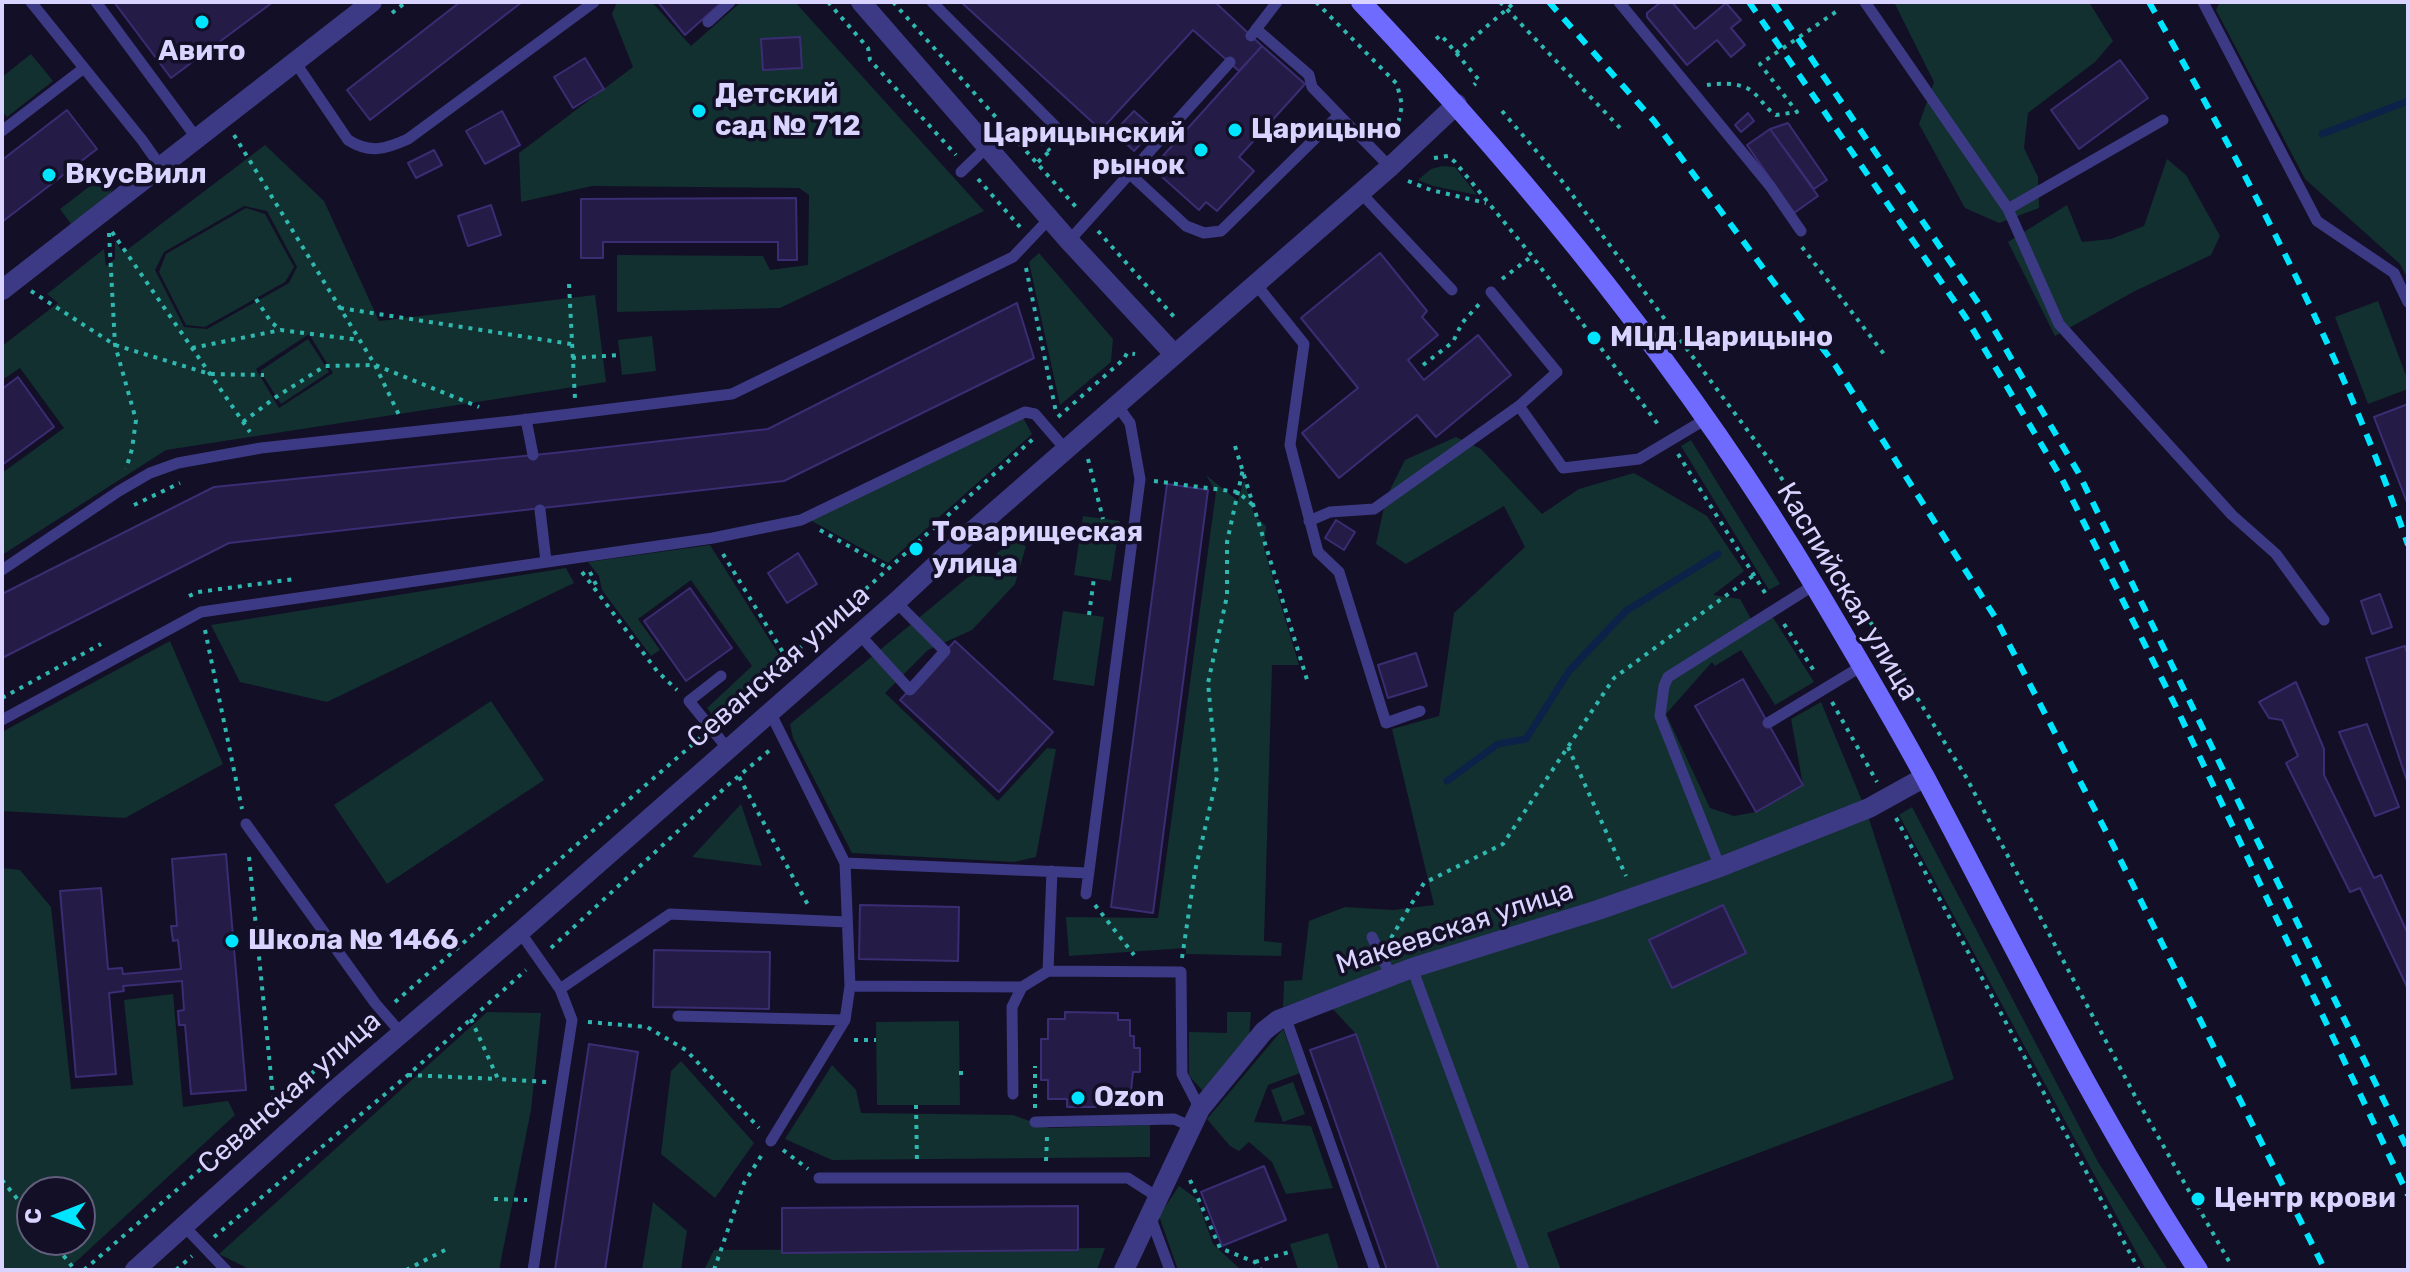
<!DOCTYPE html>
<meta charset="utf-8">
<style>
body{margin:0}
#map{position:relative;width:2410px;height:1272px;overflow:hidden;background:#130f26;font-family:Rubik,sans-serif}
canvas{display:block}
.frame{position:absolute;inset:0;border:4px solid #d9d4ff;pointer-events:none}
.north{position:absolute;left:16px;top:1176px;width:80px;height:80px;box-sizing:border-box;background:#130f26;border:2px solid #625e7d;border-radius:50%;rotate:270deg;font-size:22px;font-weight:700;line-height:32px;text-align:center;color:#d9d4ff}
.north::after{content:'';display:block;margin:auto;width:28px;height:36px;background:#00e5ff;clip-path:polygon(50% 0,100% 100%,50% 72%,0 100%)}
</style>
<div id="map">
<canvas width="2410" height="1272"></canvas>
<div class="frame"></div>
<div class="north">С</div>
</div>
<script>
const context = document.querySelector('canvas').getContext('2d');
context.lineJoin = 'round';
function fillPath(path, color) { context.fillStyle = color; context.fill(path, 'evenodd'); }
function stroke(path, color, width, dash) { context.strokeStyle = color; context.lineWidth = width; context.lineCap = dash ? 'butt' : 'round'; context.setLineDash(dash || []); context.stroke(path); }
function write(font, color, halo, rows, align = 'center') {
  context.font = font + ' Rubik,sans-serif'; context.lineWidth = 7; context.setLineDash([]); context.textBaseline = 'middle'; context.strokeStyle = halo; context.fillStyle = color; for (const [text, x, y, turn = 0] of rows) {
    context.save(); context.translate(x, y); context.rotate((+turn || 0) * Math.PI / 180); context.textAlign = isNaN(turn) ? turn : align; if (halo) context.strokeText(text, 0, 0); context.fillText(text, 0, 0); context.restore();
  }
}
const green = new Path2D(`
 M617 2H652L691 46 741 2H795L984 211 780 308 617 312V255L763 256 770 270 808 265 809 195 799 188 592 186 521 202 519 153 633 67 612 14Z
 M1894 2H2089L2113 41 2095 62 2028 113 2024 148 2038 177 2039 208 1999 223 1965 208 1919 124 1934 82Z
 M2220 2H2408V279L2400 264 2305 179 2216 10Z
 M31 54 53 81 7 117 2 111V77Z
 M265 145 324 201 379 321 595 295 606 382 166 450 2 555V473L64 428 20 368 2 380V346L58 303 47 294 104 249 106 266 115 259V241L123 253ZM244 206 267 211 297 267 289 283 207 329 184 327 155 270 164 252ZM309 334 333 373 279 408 256 369Z
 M2167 159 2186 175 2220 236 2211 255 2133 292 2055 336 2008 242 2067 205 2082 242 2111 239 2144 226Z
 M116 166C122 196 92 209 71 224L60 209Z
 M1442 166 1455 167 1477 195 1433 186 1418 180 1431 169Z
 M246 208 265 214 294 267 285 282 205 327 186 325 159 272 166 254Z
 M1039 253 1113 339 1111 362 1060 405 1029 262Z
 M2378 301 2408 381V389L2368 404 2335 317Z
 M652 336 656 371 622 375 618 340Z
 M308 339 329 372 281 404 260 371Z
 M1022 416 1032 434 888 563 810 520Z
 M1456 437 1481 449 1542 514 1579 489 1634 473 1707 516 1744 571 1713 595 1740 599 1751 619 1772 616 1814 682 1775 705 1741 650 1715 666 1712 662 1666 714 1710 808 1734 816 1756 812 1803 785 1791 719 1821 702 1867 813 1954 1079 1547 1233 1561 1270H1439L1356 1034 1319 994 1283 1007 1284 981 1302 980 1309 921 1345 907 1393 910 1434 905 1392 729 1439 716 1454 613 1525 547 1504 506 1406 564 1376 544 1386 498 1405 460Z
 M1691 440 1780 584 1769 590 1681 446Z
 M1206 475 1238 501 1244 480 1254 515 1266 526 1264 549 1299 665H1272L1264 941 1282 943 1281 956 1186 954V948L1069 956 1066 917 1158 918 1216 492Z
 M1083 516 1120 521 1111 581 1074 575Z
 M1012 541 1026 546 1015 584 972 630 928 650 885 693 998 801 1047 748 1056 749 1036 857 1014 862 852 853 793 738 790 724Z
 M710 545 781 658 715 718 707 708 752 666 691 580 638 619 660 650 651 656 602 590 599 576 588 562Z
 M566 568 574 583 327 702 240 682 211 625Z
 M1063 611 1104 617 1094 686 1053 680Z
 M170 641 223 764 125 818 2 811V732Z
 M491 701 544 780 387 884 334 805Z
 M741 804 762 866 692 857Z
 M1912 807 2098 1162 2168 1270H2146L1899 815Z
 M2 868 20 870 51 907 71 1089 133 1085 124 1000 173 994 183 1107 228 1101 235 1115 67 1270H2ZM32 1192H80V1240H32Z
 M487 1012 541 1013 531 1110 499 1270H251L219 1254Z
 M1227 1012H1251L1249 1037 1204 1092 1189 1076V1032L1227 1033Z
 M959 1021 960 1105H877L876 1022Z
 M1283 1029 1300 1073 1268 1085 1254 1122 1311 1126 1333 1188 1286 1194 1272 1162 1249 1142 1239 1151 1230 1146 1207 1119Z
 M681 1061 754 1143 715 1198 661 1154 671 1071Z
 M832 1065 856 1090 861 1113 1013 1115 1049 1128 1150 1125V1157L832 1160 785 1139Z
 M1293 1082 1305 1114 1283 1122 1271 1090Z
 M1179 1186 1197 1199 1213 1244 1241 1270H1178L1159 1216Z
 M653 1202 687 1231 681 1270H642Z
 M1328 1233 1339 1270H1298L1290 1244Z
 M1105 1248 1097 1270H704L714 1250Z`);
const stream = new Path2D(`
 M2322 134 2408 101
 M1447 781 1498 744 1526 739 1569 671 1626 611 1718 554`);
const building = new Path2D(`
 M114 2H273L171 78Z
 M460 2H522L370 120 347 90Z
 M658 2H722L685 35Z
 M961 2H1215L1262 46 1239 71 1193 30 1101 130Z
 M1661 2H1672L1695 29 1726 3 1741 20 1731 28 1745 45 1731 57 1717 40 1687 65 1647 17V13Z
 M800 37 802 68 763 70 761 39Z
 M1262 46 1305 84 1239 157 1254 171 1217 211 1206 202 1199 210 1152 168Z
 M585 58 604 89 573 108 554 77Z
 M2120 60 2148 98 2079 149 2051 110Z
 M67 110 97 149 2 222V160Z
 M502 111 520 145 485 164 466 131Z
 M1134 111 1154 129 1134 151 1114 132Z
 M1748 113 1754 121 1741 132 1735 125Z
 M1788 123 1827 180 1814 189 1770 129Z
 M1770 129 1818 196 1794 213 1747 145Z
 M434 150 442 165 416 178 408 163Z
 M796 198 797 260H778V242H603V258H581V199Z
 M491 205 501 235 468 246 458 216Z
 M1380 253 1427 311 1422 317 1438 335 1408 360 1424 380 1478 335 1511 375 1436 437 1417 415 1339 478 1302 433 1358 388 1301 318Z
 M1017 303 1034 358 784 481 229 543 2 658V594L214 487 554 453 768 429Z
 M18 377 54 427 2 465V389Z
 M2408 404V505L2374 417Z
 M1167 484 1208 490 1153 913 1111 907Z
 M1336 520 1355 532 1344 550 1325 538Z
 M798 553 817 584 787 603 768 573Z
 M690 588 732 648 686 681 644 621Z
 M2380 594 2392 627 2372 634 2361 601Z
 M955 641 1053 732 999 792 900 700Z
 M2405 646 2408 657V784L2366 658Z
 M1416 653 1427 686 1388 698 1378 665Z
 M1743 679 1803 785 1756 812 1695 706Z
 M2296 682 2324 749V775L2374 878 2381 875 2408 934V989L2360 888 2350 892 2286 763 2298 756 2282 720 2269 718 2259 702Z
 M2367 724 2399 807 2375 816 2339 732Z
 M226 854 246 1090 191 1094 185 1025H179L178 1011 184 1010 182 981 123 986 124 991 109 993 116 1074 76 1077 60 891 101 888 108 969 122 968 123 974 181 969 178 940 173 941 171 926H177L172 859Z
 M860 905 959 907 958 961 859 959Z
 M1723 905 1746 953 1672 988 1649 940Z
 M654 950 770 952 769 1009 653 1007Z
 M1065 1012 1118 1013V1020H1130V1036H1134V1048H1140V1072H1133L1130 1100H1118V1107H1067V1099H1048V1080H1041V1039H1048V1019H1065Z
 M1356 1034 1439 1270H1387L1326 1095 1310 1050Z
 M589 1044 638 1052 605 1270H555Z
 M1264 1166 1286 1220 1222 1246 1201 1192Z
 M1078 1206V1250L782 1253V1208Z`);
const path = new Path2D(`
 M828 2 868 48 870 60 956 155
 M893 2 1076 207
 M1316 2 1397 84 1402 105 1397 129
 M1500 2 1622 130
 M392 13 406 2
 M1436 39 1441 35 1479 80 1474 85
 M1707 85C1721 83 1741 82 1753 92 1762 100 1766 109 1776 115L1797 112 1760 64 1840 9
 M1502 111 1562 181 1774 466 1966 777 2135 1096 2231 1265
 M1031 127 1029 129 1050 151
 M234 135 375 365 400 417
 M1434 158 1448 156 1455 162 1532 256 1660 427
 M1038 162 1052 149
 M978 179 1020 227
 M1408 181 1431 190 1486 203
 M1098 231 1176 319
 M112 232 250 432
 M109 233 115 345 136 420 132 449 126 469
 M1802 247 1887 358
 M1026 268 1056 412
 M1502 279 1532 256
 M569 284 575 399
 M31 291 115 345 210 374 264 375
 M256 299 271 322 281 330
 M340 308 571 344
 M192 348 281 330 359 340
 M572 358 620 355
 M1423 365 1453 342 1462 323 1481 302
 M1058 417 1124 359 1127 353 1135 354
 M243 422 276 397 325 366 375 365 479 407
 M1235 446 1308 683
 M1678 454 1767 596
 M1088 459 1103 519
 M1154 481 1238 492 1255 507
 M134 505 180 483
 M820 530 888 568
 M723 554 787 659
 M582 572 657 671 677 690
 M590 572 598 589
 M189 596 198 592 295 579
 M1089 615 1094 578
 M1784 624 1816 674
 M205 630 242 809
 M2 698 101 644
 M1832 702 1877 782
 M724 716 1033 439
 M1568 747 1626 876
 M739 777 808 905
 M1896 818 2139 1270
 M249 857 273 1096 277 1102
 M1095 905 1134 955
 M1391 938 1424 883 1503 844 1614 678 1754 575
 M551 948 728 785 770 750
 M1182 958 1195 871 1217 777 1208 683 1227 596V542L1243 469
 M395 1002 700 738
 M471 1019 498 1079 548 1082
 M588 1022 647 1027 686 1050 759 1128
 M854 1040H876
 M959 1073H966
 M408 1075 498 1079
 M916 1105 917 1164
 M1035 1108V1066
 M783 1150 808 1169
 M1046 1161 1047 1137
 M2 1180 32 1217
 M1190 1180 1220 1248 1255 1262 1261 1270
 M494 1199 527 1200
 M214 1237 408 1075 526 970
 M51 1240 75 1270
 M1255 1262 1293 1251
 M84 1270 370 1023
 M176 1270 192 1256
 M406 1270 445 1250
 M714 1270 744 1183 763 1153`);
const service = new Path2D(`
 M31 2 142 140 161 167
 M96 2 198 140
 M932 2 1066 137
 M1619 2 1770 186 1801 231
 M1865 2 2008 209 2059 324 2232 515 2276 554 2324 620
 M2203 2 2317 221 2394 273 2408 302
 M708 22 730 2
 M1256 29 1309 75 1312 87 1339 115
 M1251 36 1277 2
 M295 62 348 140C370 154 386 149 408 139L594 2
 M2 131 84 68
 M961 172 987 147
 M1130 174 1186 226 1204 233 1221 231 1339 115 1390 167
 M1360 192 1452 290
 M2008 209 2163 120
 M1069 241 1230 62
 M1255 283 1304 344 1290 445 1318 552 1339 572 1386 723 1420 711
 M1491 292 1557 372 1519 406 1563 468 1639 459 1706 419
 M526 419 533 455
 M540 510 546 561
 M1309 521 1330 512 1374 509 1519 406
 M2 570 119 491 150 473 178 463 261 448 513 421 732 394 1013 257 1049 219
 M859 634 910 690 945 651 896 602
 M721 676 689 701 728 749
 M770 712 845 863 850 986 1022 987 1048 971 1181 972 1182 1074 1200 1109
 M2 720 201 612 713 538 801 520 1025 412 1035 414 1066 450
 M1768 723 1862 666
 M246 824 375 1003 401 1033
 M845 863 1088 873
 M1720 867 1660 716 1664 686 1668 677 1814 585
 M1086 894 1140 479 1130 423 1117 405
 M520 932 560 989 572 1020 533 1270
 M1372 937 1391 976
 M1412 968 1524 1270
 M1048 971 1052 871
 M560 989 670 914 847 922
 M678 1016 845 1020
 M1285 1016 1375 1270
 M1013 1094 1012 1007 1022 987
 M1035 1122 1174 1119 1192 1127
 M771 1141 845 1020 850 986
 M819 1178H1128L1159 1198
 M1150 1216 1170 1270
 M183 1225 226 1270`);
const minor = new Path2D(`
 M861 2 1069 241 1174 354
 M2 290 372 2
 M1124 1270 1200 1109 1264 1031 1278 1020 1412 968 1598 910 1720 867 1869 808 1925 777`);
const tertiary = new Path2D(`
 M135 1270 335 1090 520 932 896 602 969 534 1390 167 1457 104`);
const secondary = new Path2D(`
 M1361 2C1531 182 1689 375 1816 588 1854 652 1892 716 1927 781 2015 947 2095 1113 2198 1270`);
const rail = new Path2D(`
 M1549 2 1654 121 1835 365 1995 617 2112 843 2325 1270
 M1749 2 1966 318 2062 479 2176 707 2408 1195
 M1773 2 1981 307 2078 472 2408 1150
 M2149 2C2249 177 2343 355 2408 545`);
const pathBridge = new Path2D(`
 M1456 53 1515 2`);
const markers = [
 [202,22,8,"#00e5ff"],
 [699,111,8,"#00e5ff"],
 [1235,130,8,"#00e5ff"],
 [1201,150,8,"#00e5ff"],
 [49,175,8,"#00e5ff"],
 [1594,338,8,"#00e5ff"],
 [916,549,8,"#00e5ff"],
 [232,941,8,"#00e5ff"],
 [1078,1098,8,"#00e5ff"],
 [2198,1199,8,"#00e5ff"]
];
const poiNames = [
 ["Авито",202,52,"center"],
 ["Детский",715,95],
 ["сад № 712",715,127],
 ["Царицыно",1251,130],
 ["Царицынский",1185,134,"right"],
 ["рынок",1185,166,"right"],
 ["ВкусВилл",65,175],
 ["МЦД Царицыно",1610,338],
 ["Товарищеская",932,533],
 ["улица",932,565],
 ["Школа № 1466",248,941],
 ["Ozon",1094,1098],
 ["Центр крови",2214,1199]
];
const streetNames = [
 ["Каспийская улица",1847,592,59],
 ["Севанская улица",779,667,-41],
 ["Макеевская улица",1455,928,-18],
 ["Севанская улица",290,1093,-41]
];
fillPath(green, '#12302f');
stroke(stream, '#0c2248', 7);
fillPath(building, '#241b47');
stroke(building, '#3b2d73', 2);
stroke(path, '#2fb8b0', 4, [4, 6]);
stroke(service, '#3d3a85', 11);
stroke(minor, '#3d3a85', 20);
stroke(tertiary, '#3d3a85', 20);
stroke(secondary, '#6f6bff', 20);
stroke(rail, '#00e5ff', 6, [12, 10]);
stroke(pathBridge, '#2fb8b0', 4, [4, 6]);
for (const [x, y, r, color] of markers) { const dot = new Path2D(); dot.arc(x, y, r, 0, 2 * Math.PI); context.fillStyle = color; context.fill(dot); stroke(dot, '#130f26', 3); }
write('bold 28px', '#d9d4ff', '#130f26', poiNames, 'left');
write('28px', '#d9d4ff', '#130f26', streetNames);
</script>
